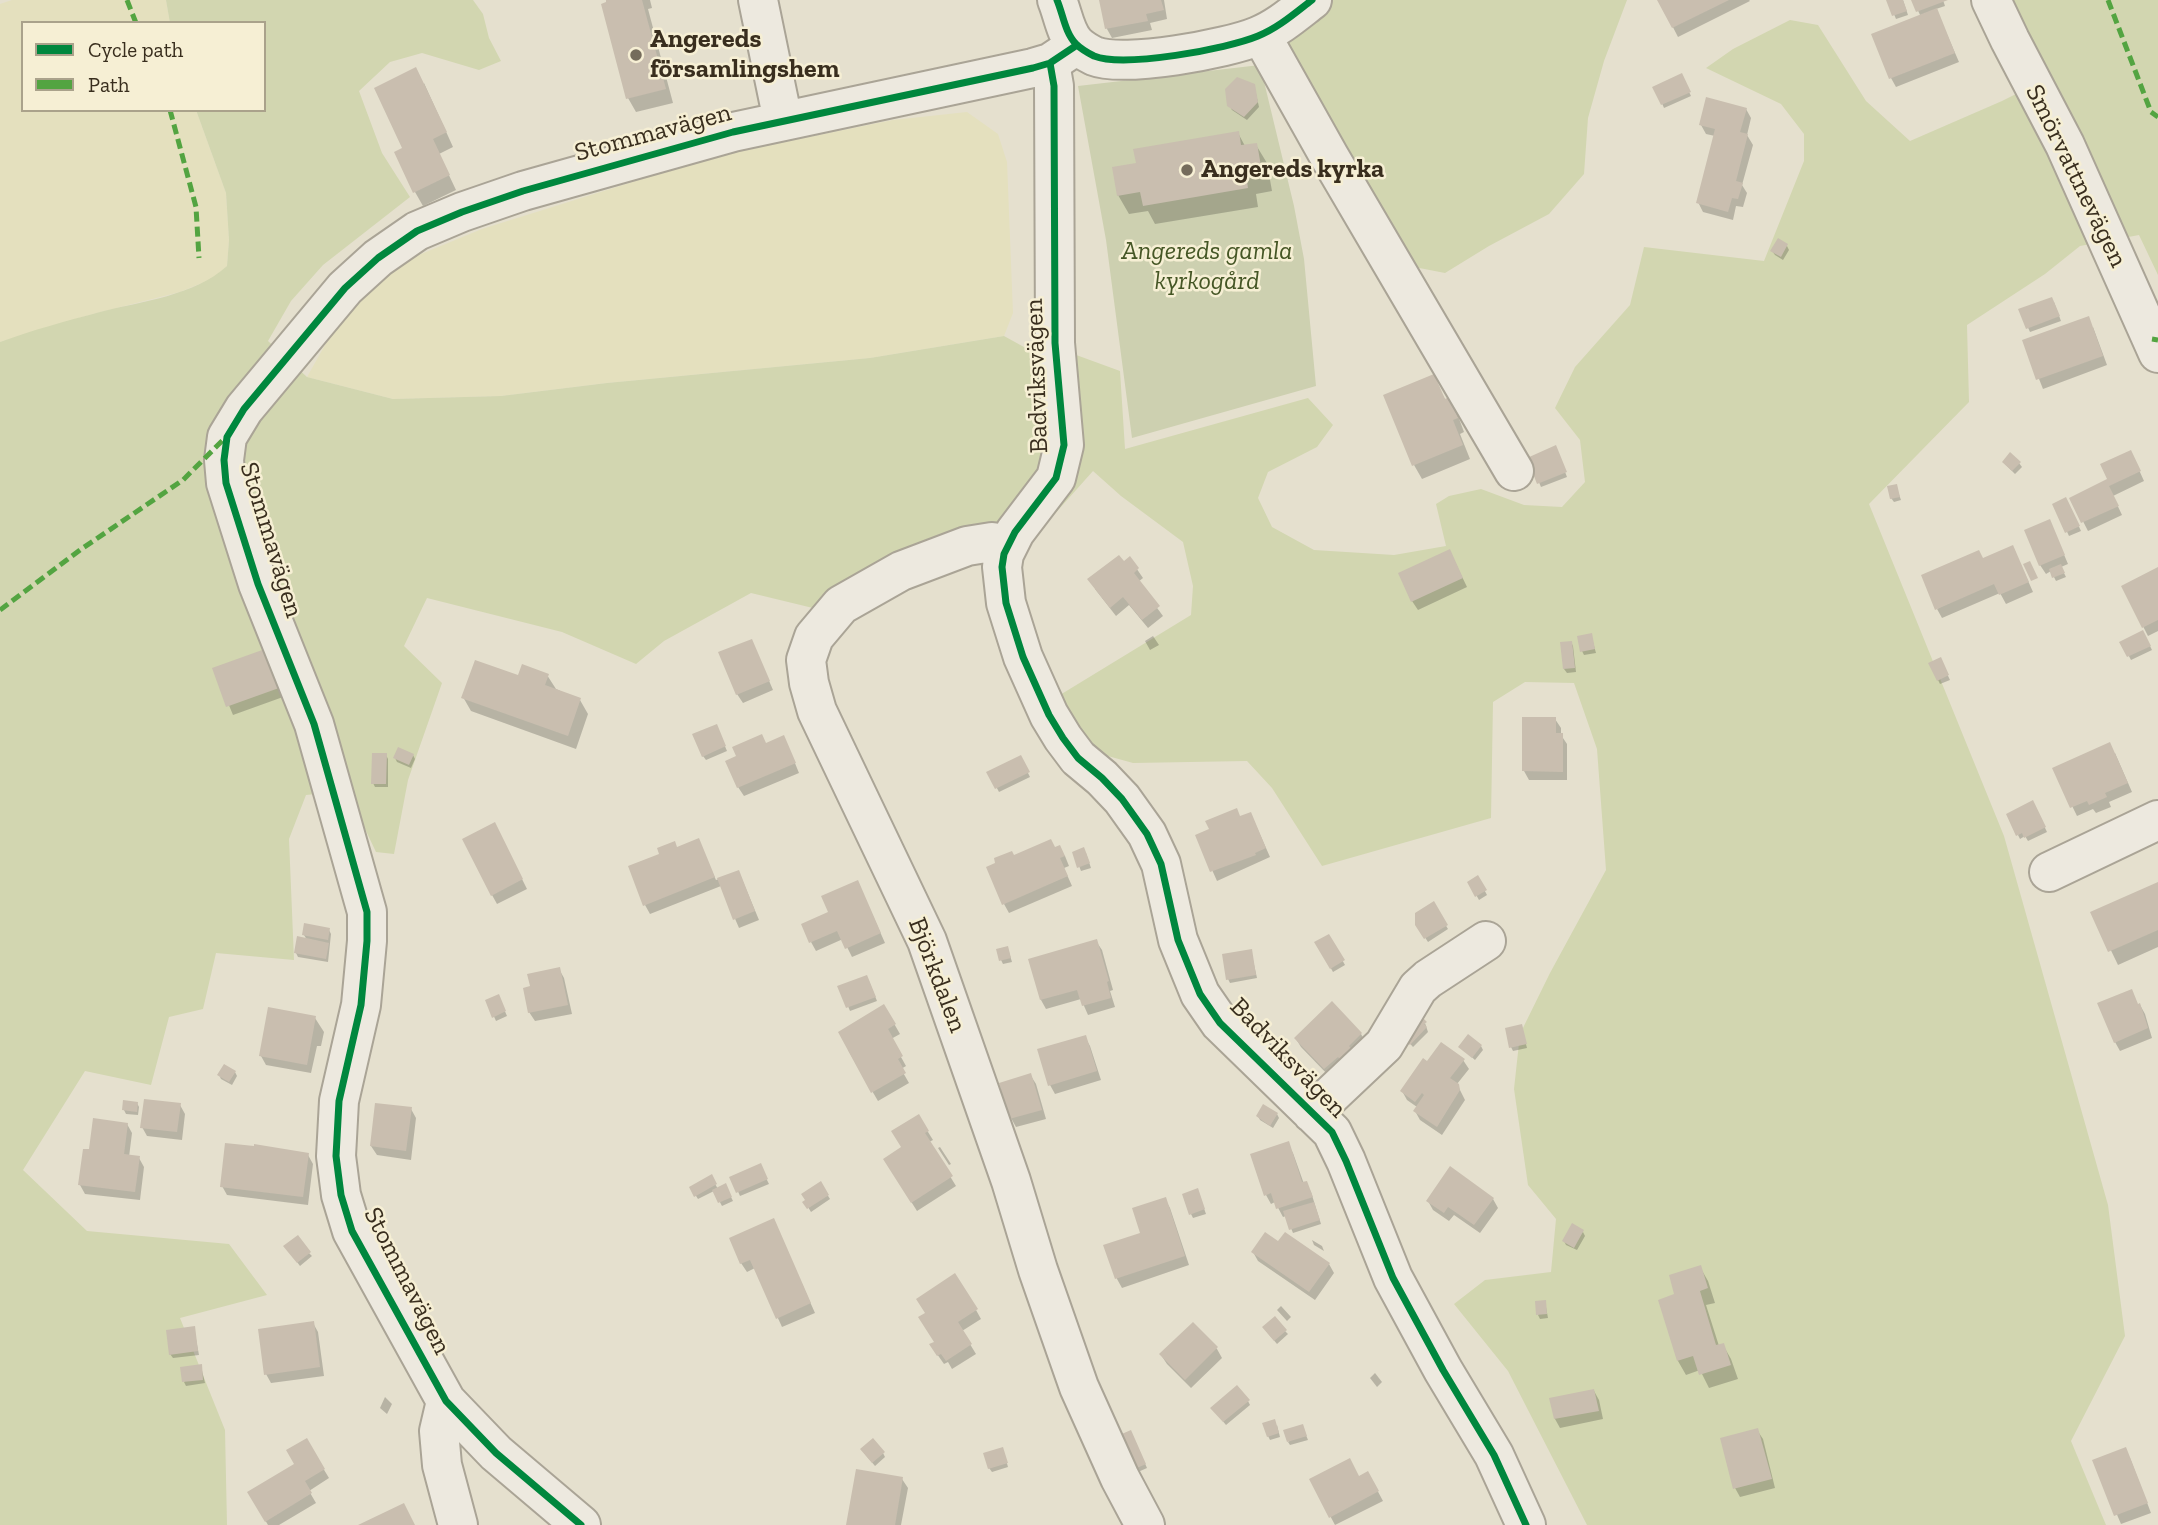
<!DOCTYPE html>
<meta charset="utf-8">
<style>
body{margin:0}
#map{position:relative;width:2158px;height:1525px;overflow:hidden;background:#e5e0ce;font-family:"Zilla Slab",serif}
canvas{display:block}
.legend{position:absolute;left:21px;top:21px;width:245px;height:91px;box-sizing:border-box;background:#f6efd4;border:2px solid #aaa28b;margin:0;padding:9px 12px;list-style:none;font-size:21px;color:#392e1e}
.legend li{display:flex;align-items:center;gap:14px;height:35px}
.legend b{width:35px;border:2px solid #aaa28b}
</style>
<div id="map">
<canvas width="2158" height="1525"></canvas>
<ul class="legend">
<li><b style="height:9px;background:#00873e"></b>Cycle path</li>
<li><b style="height:9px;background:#53a441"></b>Path</li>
</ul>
</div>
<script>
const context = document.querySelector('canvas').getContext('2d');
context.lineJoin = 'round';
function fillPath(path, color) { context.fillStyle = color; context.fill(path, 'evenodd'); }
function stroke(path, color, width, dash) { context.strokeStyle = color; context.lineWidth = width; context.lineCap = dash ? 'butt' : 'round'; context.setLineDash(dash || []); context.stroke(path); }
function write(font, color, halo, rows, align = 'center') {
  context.font = font + ' "Zilla Slab",serif'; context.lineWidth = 5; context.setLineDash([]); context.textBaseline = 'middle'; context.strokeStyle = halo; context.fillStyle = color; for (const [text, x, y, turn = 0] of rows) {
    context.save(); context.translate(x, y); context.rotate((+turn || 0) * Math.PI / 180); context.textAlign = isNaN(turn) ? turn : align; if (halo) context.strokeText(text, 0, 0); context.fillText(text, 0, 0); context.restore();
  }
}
const farmland = new Path2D(`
 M12 0H166L170 23H23V110H196L226 193 229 240 227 266 214 278 180 292 93 314 0 342V4Z
 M967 112 998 134 1007 162 1013 313 1004 336 870 358 607 383 501 396 393 399 307 377 343 313 392 266 482 229 719 155 893 120Z`);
const green = new Path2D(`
 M166 0H473L483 14 489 38 501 61 479 70 422 53 390 62 359 91 382 153 410 197 323 265 291 301 268 341 307 377 393 399 501 396 607 383 870 358 1004 336 1033 352H1068L1120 371 1125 449 1308 398 1333 425 1317 447 1268 472 1258 498 1272 527 1314 550 1394 555 1446 546 1436 504 1449 496 1481 489 1524 505 1562 507 1585 482 1580 440 1555 408 1575 367 1630 305 1644 247 1764 261 1804 161V134L1781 104 1706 68 1733 49 1790 20 1818 25 1866 101 1910 141 2002 101 2048 78 2009 0H2158V275L2139 235 2080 246 2045 274 1967 325 1969 402 1869 504 2004 836 2108 1205 2125 1336 2071 1441 2106 1525H1587L1508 1371 1454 1304 1485 1280 1551 1272 1556 1219 1528 1185 1514 1089 1520 1034 1550 973 1606 870 1597 749 1574 683 1525 682 1493 702 1491 818 1322 866 1272 788 1247 761 1133 763 1097 753 1055 698 1191 615 1193 586 1183 542 1121 496 1093 471 1035 536 975 556 850 617 751 593 664 641 636 664 562 632 427 598 404 646 442 683 408 780 394 854 376 852 347 791 306 795 289 839 294 960 216 953 203 1009 169 1017 151 1085 85 1071 23 1170 87 1231 229 1244 267 1295 180 1318 225 1430 227 1525H0V342C33 330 66 321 100 312 142 301 194 296 227 266L229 240 226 193 196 110H264V23H170Z
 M1328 0H1627L1604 61 1588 118 1584 174 1549 214 1489 246 1445 273 1409 266 1282 44Z`);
const cemetery = new Path2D(`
 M1260 65 1294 206 1304 259 1316 386 1132 438 1106 240 1078 86Z`);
const shadow = new Path2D(`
 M607 0H650L652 8 648 9 673 103 636 112 628 98Z
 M1101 0H1164L1167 19 1150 23 1152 30 1112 38 1107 29Z
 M1659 0H1749L1750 1 1678 37Z
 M1888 0H1903L1908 15 1896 19Z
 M1913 0H1943L1945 6 1936 9 1959 62 1896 87 1891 78 1921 17Z
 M1681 75 1691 96 1664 108 1655 87Z
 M424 83 453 147 439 154 456 190 423 206 415 192 404 148Z
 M1254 85 1259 107 1247 120 1232 110 1229 105Z
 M1746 109 1751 118 1747 135 1753 145 1742 185 1747 193 1743 207 1736 206 1733 220 1703 212 1698 202 1715 136 1706 134 1701 125Z
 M1238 133 1245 146 1256 145 1267 163 1272 191 1256 194 1258 207 1155 224 1148 211 1129 214 1118 195 1138 164Z
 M1787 246 1789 250 1783 260 1775 255 1772 251Z
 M2054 302 2061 321 2030 332 2020 310Z
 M2093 327 2107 365 2043 389 2024 341Z
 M1433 377 1446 401 1449 400 1457 413 1464 432 1460 434 1470 459 1422 479 1414 465Z
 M1557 451 1567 477 1541 487 1529 459Z
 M2135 461 2144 481 2113 496 2122 515 2088 531 2071 498 2110 480Z
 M2004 463H2019L2022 467 2015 474Z
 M1896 486 1901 500 1894 502 1891 498Z
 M2068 503 2081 531 2069 536 2054 504Z
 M2054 531 2068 564 2061 567 2066 577 2056 581 2051 571 2046 574 2040 565Z
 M2017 556 2033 592 2006 604 2000 593 1942 618 1937 609Z
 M1130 559 1143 578 1138 582 1163 616 1148 628 1129 605 1116 616 1095 589Z
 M1454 560 1467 587 1418 610 1412 601Z
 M2158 569V631L2148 636 2123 587Z
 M2143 632 2152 650 2131 660 2122 643Z
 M1591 635 1596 653 1584 655 1582 651Z
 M1153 636 1159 645 1150 650 1145 641Z
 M752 641 773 690 743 703 737 694Z
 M1571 642 1573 646 1576 672 1567 673 1564 669Z
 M264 651 283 697 233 715 214 669Z
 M1940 659 1950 680 1940 684 1930 664Z
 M547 675 556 689 580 700 588 714 576 749 471 711 463 697 519 677Z
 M1555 719 1561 728V735L1567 744V780H1529L1524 771Z
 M718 730 727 751 706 760 703 756Z
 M767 745 788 746 799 773 744 796 738 787 739 757Z
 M2115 753 2132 792 2109 802 2111 807 2096 813 2093 809 2077 816 2054 769Z
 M386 755 388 759V787H375L373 783Z
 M413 755 415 759 411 768 397 762 395 758Z
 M1020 757 1030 777 999 792 989 773Z
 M2033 803 2047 832 2028 841 2025 836 2020 839 2018 835Z
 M1251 814 1270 857 1217 881 1197 836Z
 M499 833 527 889 497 904 492 895Z
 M698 840 716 880 739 872 759 920 739 928 721 886 650 914 645 905 677 849Z
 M1055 848 1065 856 1069 866 1064 868 1072 886 1009 913 1004 904 1014 857Z
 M1074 853H1086L1091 868 1081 871Z
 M1478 878 1487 895 1479 900 1469 882Z
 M2158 884V947L2118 965 2093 913Z
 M862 891 885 943 852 957 843 939 816 951 811 942 830 912Z
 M1433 904 1448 929 1428 942 1417 925Z
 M329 930 331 934 328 962 298 957 296 953 307 940 304 935Z
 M1329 936 1345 965 1333 972 1317 943Z
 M1096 941 1102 950 1113 990 1110 991 1115 1007 1088 1015 1081 999 1046 1009 1041 1000 1030 960Z
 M1251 951 1257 978 1230 983 1228 979Z
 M1009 952 1012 962 1003 964 1001 960Z
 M559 969 564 978 572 1014 535 1021 529 1012 532 987Z
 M869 981 877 1001 850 1011 840 987Z
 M500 1000 507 1016 496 1021 487 1001Z
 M2140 1005 2145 1014 2152 1038 2120 1051 2115 1042Z
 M884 1006 900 1034 891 1039 906 1066 901 1069 909 1083 878 1101 848 1050Z
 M315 1018 324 1032 321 1046H317L311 1073 266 1065 261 1056Z
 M1425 1023 1428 1032 1413 1047 1405 1038Z
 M1521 1026 1527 1048 1513 1051 1511 1047Z
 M1361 1034 1366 1043 1330 1077 1301 1047 1296 1039Z
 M1085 1037 1090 1046 1101 1080 1055 1094 1050 1085Z
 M1481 1046 1483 1050 1475 1060 1460 1047Z
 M1463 1060 1469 1069 1457 1084 1465 1100 1442 1135 1420 1120 1415 1111 1417 1107 1407 1100 1402 1091 1428 1063Z
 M235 1072 237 1076 232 1085 221 1079 219 1075Z
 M1031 1076 1036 1084 1046 1119 1016 1127 1011 1118Z
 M137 1103 139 1107 138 1115 126 1114 124 1110Z
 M180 1105 185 1114 182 1140 147 1136 142 1127Z
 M411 1109 416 1118 411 1160 377 1155 371 1146Z
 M1277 1114 1279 1118 1273 1128 1260 1120 1258 1116Z
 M918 1116 933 1140 929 1142 956 1186 917 1211 890 1168 903 1148Z
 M127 1124 132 1133 129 1157 139 1158 144 1167 140 1200 85 1194 80 1185 90 1151Z
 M1288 1144 1293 1153 1304 1184 1306 1183 1311 1192 1321 1224 1293 1233 1286 1216 1283 1217 1275 1202 1271 1204 1266 1195Z
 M940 1147 951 1164 949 1165 938 1148Z
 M308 1155 313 1164 308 1205 227 1195 222 1186Z
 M760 1166 769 1184 740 1196 732 1178Z
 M711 1177 718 1189 725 1185 733 1201 722 1206 714 1191 698 1199 691 1188Z
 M820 1183 830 1199 811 1212 805 1202Z
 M1199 1194 1206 1214 1193 1218 1191 1214Z
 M1165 1199 1170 1208 1189 1265 1122 1288 1117 1279 1106 1246 1142 1234Z
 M1493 1199 1498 1208 1480 1233 1454 1215 1449 1221 1433 1210 1428 1201Z
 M778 1230 815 1313 782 1327 755 1268 747 1272 741 1263Z
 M1583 1232 1585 1236 1577 1250 1566 1245 1564 1241Z
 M1312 1240 1322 1246 1324 1251 1314 1245Z
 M1279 1244 1329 1264 1334 1273 1315 1300 1258 1261 1253 1252Z
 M288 1250 309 1253 312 1256 300 1266Z
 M1700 1267 1708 1281 1715 1303 1706 1305 1719 1346 1723 1345 1731 1359 1738 1379 1709 1388 1700 1370 1686 1375 1678 1361 1660 1301 1677 1295Z
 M1545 1302 1548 1318 1540 1319 1538 1315Z
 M1281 1306 1291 1317 1287 1321 1277 1310Z
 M976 1310 981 1319 962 1331 976 1354 952 1369 948 1362 944 1364 937 1354 936 1343 925 1327Z
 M313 1323 318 1332 324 1376 271 1383 266 1374Z
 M1193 1324 1217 1349 1222 1358 1191 1388 1167 1364 1161 1355Z
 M194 1328 199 1355 173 1358 170 1354Z
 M1266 1331H1285L1288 1334 1277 1344Z
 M201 1366 205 1383 186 1386 184 1382Z
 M1375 1373 1382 1382 1377 1387 1370 1378Z
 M1594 1391 1599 1400 1603 1419 1560 1428 1555 1419 1551 1399Z
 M385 1397 392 1404 387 1414 380 1408Z
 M1248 1401 1250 1405 1226 1425 1215 1412Z
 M1277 1425 1280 1437 1270 1440 1268 1436Z
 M1304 1430 1308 1440 1290 1445 1288 1442Z
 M1757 1430 1763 1439 1775 1488 1740 1497 1735 1488Z
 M1133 1436 1147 1468 1129 1476Z
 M306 1440 329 1478 309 1491 316 1503 279 1525H268L249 1493 296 1465Z
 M864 1453H883L885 1457 875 1466Z
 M1004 1453 1008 1467 992 1472 989 1468Z
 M2130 1458 2151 1513 2121 1524 2094 1461Z
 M1368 1473 1383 1501 1335 1525 1311 1480 1359 1478Z
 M902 1479 908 1488 901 1525H848Z`);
const building = new Path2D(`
 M606 0H642L666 89 626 99 601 4 606 2Z
 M1099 0H1161L1164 10 1146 14 1148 21 1105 29Z
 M1657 0H1729L1672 28Z
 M1886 0H1903L1907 11 1892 16Z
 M1911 0H1948L1916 12Z
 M1937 8 1955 53 1889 79 1871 34Z
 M416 67 447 132 433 139 450 175 413 193 394 152 402 148 374 88Z
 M1682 73 1691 92 1661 105 1652 87Z
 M1237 77 1255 84 1258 102 1244 117 1227 106 1225 89Z
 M1706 97 1747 108 1740 132 1748 134 1736 181 1743 183 1738 199 1732 198 1728 212 1696 203 1715 129 1699 125Z
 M1239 131 1241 145 1257 143 1262 172 1246 175 1248 188 1143 206 1140 192 1117 196 1112 167 1136 163 1133 149Z
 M1778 238 1788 244 1781 257 1770 251Z
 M2052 297 2060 316 2026 329 2018 309Z
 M2089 316 2103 356 2036 380 2022 340Z
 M1434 374 1445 399 1449 397 1458 418 1453 420 1463 445 1412 466 1383 395Z
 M1556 445 1567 472 1537 484 1527 458Z
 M2131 450 2141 471 2109 486 2119 506 2081 523 2069 498 2107 479 2100 464Z
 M2010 452 2021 462 2012 471 2002 462Z
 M1897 484 1900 497 1890 499 1887 486Z
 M2066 497 2080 526 2065 533 2052 504Z
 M2050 519 2065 555 2039 566 2024 530Z
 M2013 545 2029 582 1999 595 1994 584 1935 610 1921 575 1979 550 1983 558Z
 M1450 549 1463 578 1411 602 1398 573Z
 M1119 555 1124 561 1130 556 1139 568 1134 573 1160 606 1142 620 1123 597 1110 608 1087 579Z
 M2030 561 2038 578 2031 581 2023 564Z
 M2061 564 2065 573 2052 578 2049 569Z
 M2158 567V620L2142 628 2121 586Z
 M2143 630 2151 646 2127 657 2119 642Z
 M1592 633 1595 649 1580 652 1577 636Z
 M752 639 770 681 736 695 718 652Z
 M1572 641 1575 668 1563 669 1560 642Z
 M265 649 279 688 226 707 212 668Z
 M1941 657 1949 675 1937 681 1928 663Z
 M475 660 518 675 522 664 549 674 545 685 581 698 568 736 461 698Z
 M1522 717H1556V733H1563V772L1522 771Z
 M717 724 726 746 702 757 692 734Z
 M762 734 766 743 784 735 796 763 737 788 725 761 736 756 732 747Z
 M2110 742 2128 783 2105 793 2107 797 2089 805 2087 801 2070 808 2052 768Z
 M398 747 414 754 409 765 393 758Z
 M372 753H387L386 784H371Z
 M1021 755 1030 772 995 789 986 772Z
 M2033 800 2046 827 2024 838 2022 833 2016 836 2006 814Z
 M1237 808 1240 816 1251 812 1266 848 1255 853 1256 855 1210 872 1195 835 1209 829 1205 821Z
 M495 822 523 879 491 896 462 839Z
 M699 838 715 877 643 906 628 866 659 854 657 848 675 841 677 847Z
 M1051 839 1055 847 1060 845 1065 856 1060 858 1068 876 1002 905 986 867 995 863 994 858 1012 851 1014 855Z
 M1084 847 1090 863 1077 868 1072 852Z
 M739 870 755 911 733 920 717 878Z
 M1478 875 1487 890 1475 897 1467 882Z
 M858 880 881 933 845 949 837 931 809 943 801 924 828 912 821 896Z
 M2158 882V930L2108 952 2090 912Z
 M1434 901 1448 925 1424 939 1415 925V913Z
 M304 923 330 928 328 940 302 935Z
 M1329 934 1345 960 1330 969 1314 942Z
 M297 936 329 943 326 959 294 953Z
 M1097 939 1109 981 1107 982 1111 998 1082 1006 1077 990 1040 1000 1028 959Z
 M1008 946 1011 958 999 961 996 949Z
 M1252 949 1256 975 1226 980 1222 954Z
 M560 967 568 1005 528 1013 523 988 530 986 527 974Z
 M867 975 876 997 846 1008 837 986Z
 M2132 989 2138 1004 2140 1003 2148 1028 2114 1043 2097 1003Z
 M499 994 506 1011 492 1018 485 1000Z
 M1332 1001 1362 1033 1349 1046 1352 1050 1341 1060 1338 1057 1324 1069 1294 1038Z
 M884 1004 896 1024 888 1029 903 1056 898 1059 906 1073 871 1093 838 1032Z
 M268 1007 316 1016 307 1065 259 1056Z
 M1422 1017 1427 1022 1424 1024 1427 1027 1410 1045 1402 1038Z
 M1522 1024 1527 1044 1509 1048 1505 1028Z
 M1468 1034 1482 1045 1472 1058 1458 1047Z
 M1086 1035 1097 1071 1048 1086 1037 1049Z
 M1441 1042 1465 1059 1450 1078 1459 1084 1460 1090 1437 1127 1413 1111 1424 1095 1422 1093 1415 1102 1400 1091 1423 1058 1427 1061Z
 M224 1064 236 1071 229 1082 217 1075Z
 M1031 1073 1042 1110 1009 1119 999 1083Z
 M144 1099 181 1103 177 1132 140 1128Z
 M123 1100 138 1102 137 1112 122 1110Z
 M375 1103 412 1107 406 1151 370 1146Z
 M1263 1104 1278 1113 1270 1126 1256 1116Z
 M919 1114 929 1131 925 1133 953 1176 911 1203 883 1159 901 1147 891 1131Z
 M93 1118 128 1123 124 1154 140 1156 135 1192 78 1185 83 1149H89Z
 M1289 1141 1302 1182 1307 1181 1313 1197 1276 1209 1271 1193 1264 1196 1250 1154Z
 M225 1143 254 1146V1144L309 1153 303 1197 220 1187Z
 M761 1163 768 1179 736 1193 729 1177Z
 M1450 1166 1494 1198 1474 1225 1448 1207 1444 1213 1426 1201Z
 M712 1174 717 1184 694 1197 689 1187Z
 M821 1181 829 1195 807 1209 802 1202 805 1200 801 1194Z
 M726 1183 732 1197 718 1203 712 1190Z
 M1198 1188 1205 1209 1189 1215 1182 1194Z
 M1166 1197 1185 1256 1115 1279 1103 1245 1140 1233 1132 1208Z
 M1314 1202 1320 1220 1289 1230 1283 1211Z
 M774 1218 811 1303 776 1319 750 1260 740 1264 729 1238Z
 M1572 1223 1584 1230 1574 1248 1562 1241Z
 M1265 1232 1278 1241 1285 1232 1330 1263 1309 1292 1251 1252Z
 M298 1235 311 1252 297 1263 283 1246Z
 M1701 1265 1708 1288 1700 1291 1716 1345 1724 1343 1731 1365 1699 1375 1693 1356 1677 1361 1658 1300 1674 1294 1669 1275Z
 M955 1273 978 1309 958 1322 972 1344 946 1361 941 1354 937 1356 929 1344 934 1342 918 1317 925 1313 916 1299Z
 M1546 1300 1547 1314 1536 1315 1535 1301Z
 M1275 1316 1287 1330 1274 1341 1262 1327Z
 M314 1321 320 1367 264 1375 258 1329Z
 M1193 1322 1218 1347 1185 1380 1159 1354Z
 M195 1326 198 1351 169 1355 166 1330Z
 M202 1364 203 1380 182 1382 180 1367Z
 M1237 1385 1250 1400 1223 1422 1210 1408Z
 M1594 1389 1599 1411 1554 1419 1549 1398Z
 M1275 1419 1279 1433 1267 1437 1262 1423Z
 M1303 1424 1307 1436 1287 1442 1283 1430Z
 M1758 1428 1772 1479 1733 1489 1720 1438Z
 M1131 1430 1146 1464 1125 1473 1110 1439Z
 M307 1438 325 1469 305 1481 312 1493 265 1522 247 1492 294 1464 286 1450Z
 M873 1438 885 1452 872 1463 860 1449Z
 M1003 1447 1008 1463 988 1469 983 1453Z
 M2126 1447 2148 1503 2114 1516 2092 1460Z
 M1350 1458 1359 1476 1368 1471 1379 1491 1329 1518 1309 1479Z
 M856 1469 903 1477 895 1525H846Z
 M404 1503 415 1525H358Z`);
const minor = new Path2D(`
 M758 0 783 121
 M1057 0C1063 14 1065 33 1076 44 1081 49 1088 53 1094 56 1124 68 1227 49 1258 36 1278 28 1295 13 1312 0
 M1991 0 2010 40 2065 145 2158 353
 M1261 35 1329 156 1514 471
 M1050 63 1054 86 1055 343 1064 445 1056 478 1015 532 1004 554 1002 567 1006 603 1023 657 1049 715 1063 738 1078 758 1102 778 1122 799 1147 834 1161 864 1178 940 1200 994 1220 1023 1332 1132 1346 1161 1393 1278 1443 1370 1494 1455 1526 1525
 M1007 544 992 542 967 546 901 571 841 605 814 637 806 660 809 683 817 711 927 941 1011 1181 1038 1270 1079 1387 1120 1478 1145 1525
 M2049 872 2158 820
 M1312 1113 1384 1045 1418 988 1428 979 1486 941
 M446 1401 439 1431 442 1465 458 1525
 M581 1525 496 1453 446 1401 352 1231 341 1195 336 1156 337 1138 339 1101 361 1005 367 941V912L314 724 258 584 226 483 224 460 227 437 244 409 345 288 378 258 417 231 462 212 523 191 733 132 1033 68 1050 63 1077 45`);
const quiet = new Path2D(`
 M127 0 136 23
 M2108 0 2151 112 2158 117
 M170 110 196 207 199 258
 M2152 339 2158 340
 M0 610 80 550 183 480 225 438`);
const cycleway = new Path2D(`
 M1057 0C1063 14 1065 33 1076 44 1081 49 1088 53 1094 56 1124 68 1227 49 1258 36 1278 28 1295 13 1312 0
 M1050 63 1054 86 1055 343 1064 445 1056 478 1015 532 1004 554 1002 567 1006 603 1023 657 1049 715 1063 738 1078 758 1102 778 1122 799 1147 834 1161 864 1178 940 1200 994 1220 1023 1332 1132 1346 1161 1393 1278 1443 1370 1494 1455 1526 1525
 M581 1525 496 1453 446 1401 352 1231 341 1195 336 1156 337 1138 339 1101 361 1005 367 941V912L314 724 258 584 226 483 224 460 227 437 244 409 345 288 378 258 417 231 462 212 523 191 733 132 1033 68 1050 63 1077 45`);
const markers = [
 [636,55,7,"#756c5c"],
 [1187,170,7,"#756c5c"]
];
const poiNames = [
 ["Angereds",650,40],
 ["församlingshem",650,70],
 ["Angereds kyrka",1201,170]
];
const streetNames = [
 ["Stommavägen",653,133,-15],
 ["Smörvattnevägen",2076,176,64],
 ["Badviksvägen",1037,376,-92],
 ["Stommavägen",271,540,73],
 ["Björkdalen",937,975,69],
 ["Badviksvägen",1288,1058,46],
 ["Stommavägen",407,1281,63]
];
const parkNames = [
 ["Angereds gamla",1207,252],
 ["kyrkogård",1207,282]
];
fillPath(farmland, '#e4e0be');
fillPath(green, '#d2d6b0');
fillPath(cemetery, '#cdd0b0');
fillPath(shadow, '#0003');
fillPath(building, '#c9beaf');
stroke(minor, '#aaa496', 42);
stroke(minor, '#ede9df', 38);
stroke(quiet, '#53a441', 5, [10, 5]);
stroke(cycleway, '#00873e', 7);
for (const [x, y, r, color] of markers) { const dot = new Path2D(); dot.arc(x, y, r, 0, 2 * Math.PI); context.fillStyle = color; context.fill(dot); stroke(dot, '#f6efd4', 2.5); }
write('bold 26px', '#392e1e', '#f6efd4', poiNames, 'left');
write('26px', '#392e1e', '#f6efd4', streetNames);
write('italic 26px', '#455625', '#f6efd4', parkNames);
</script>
